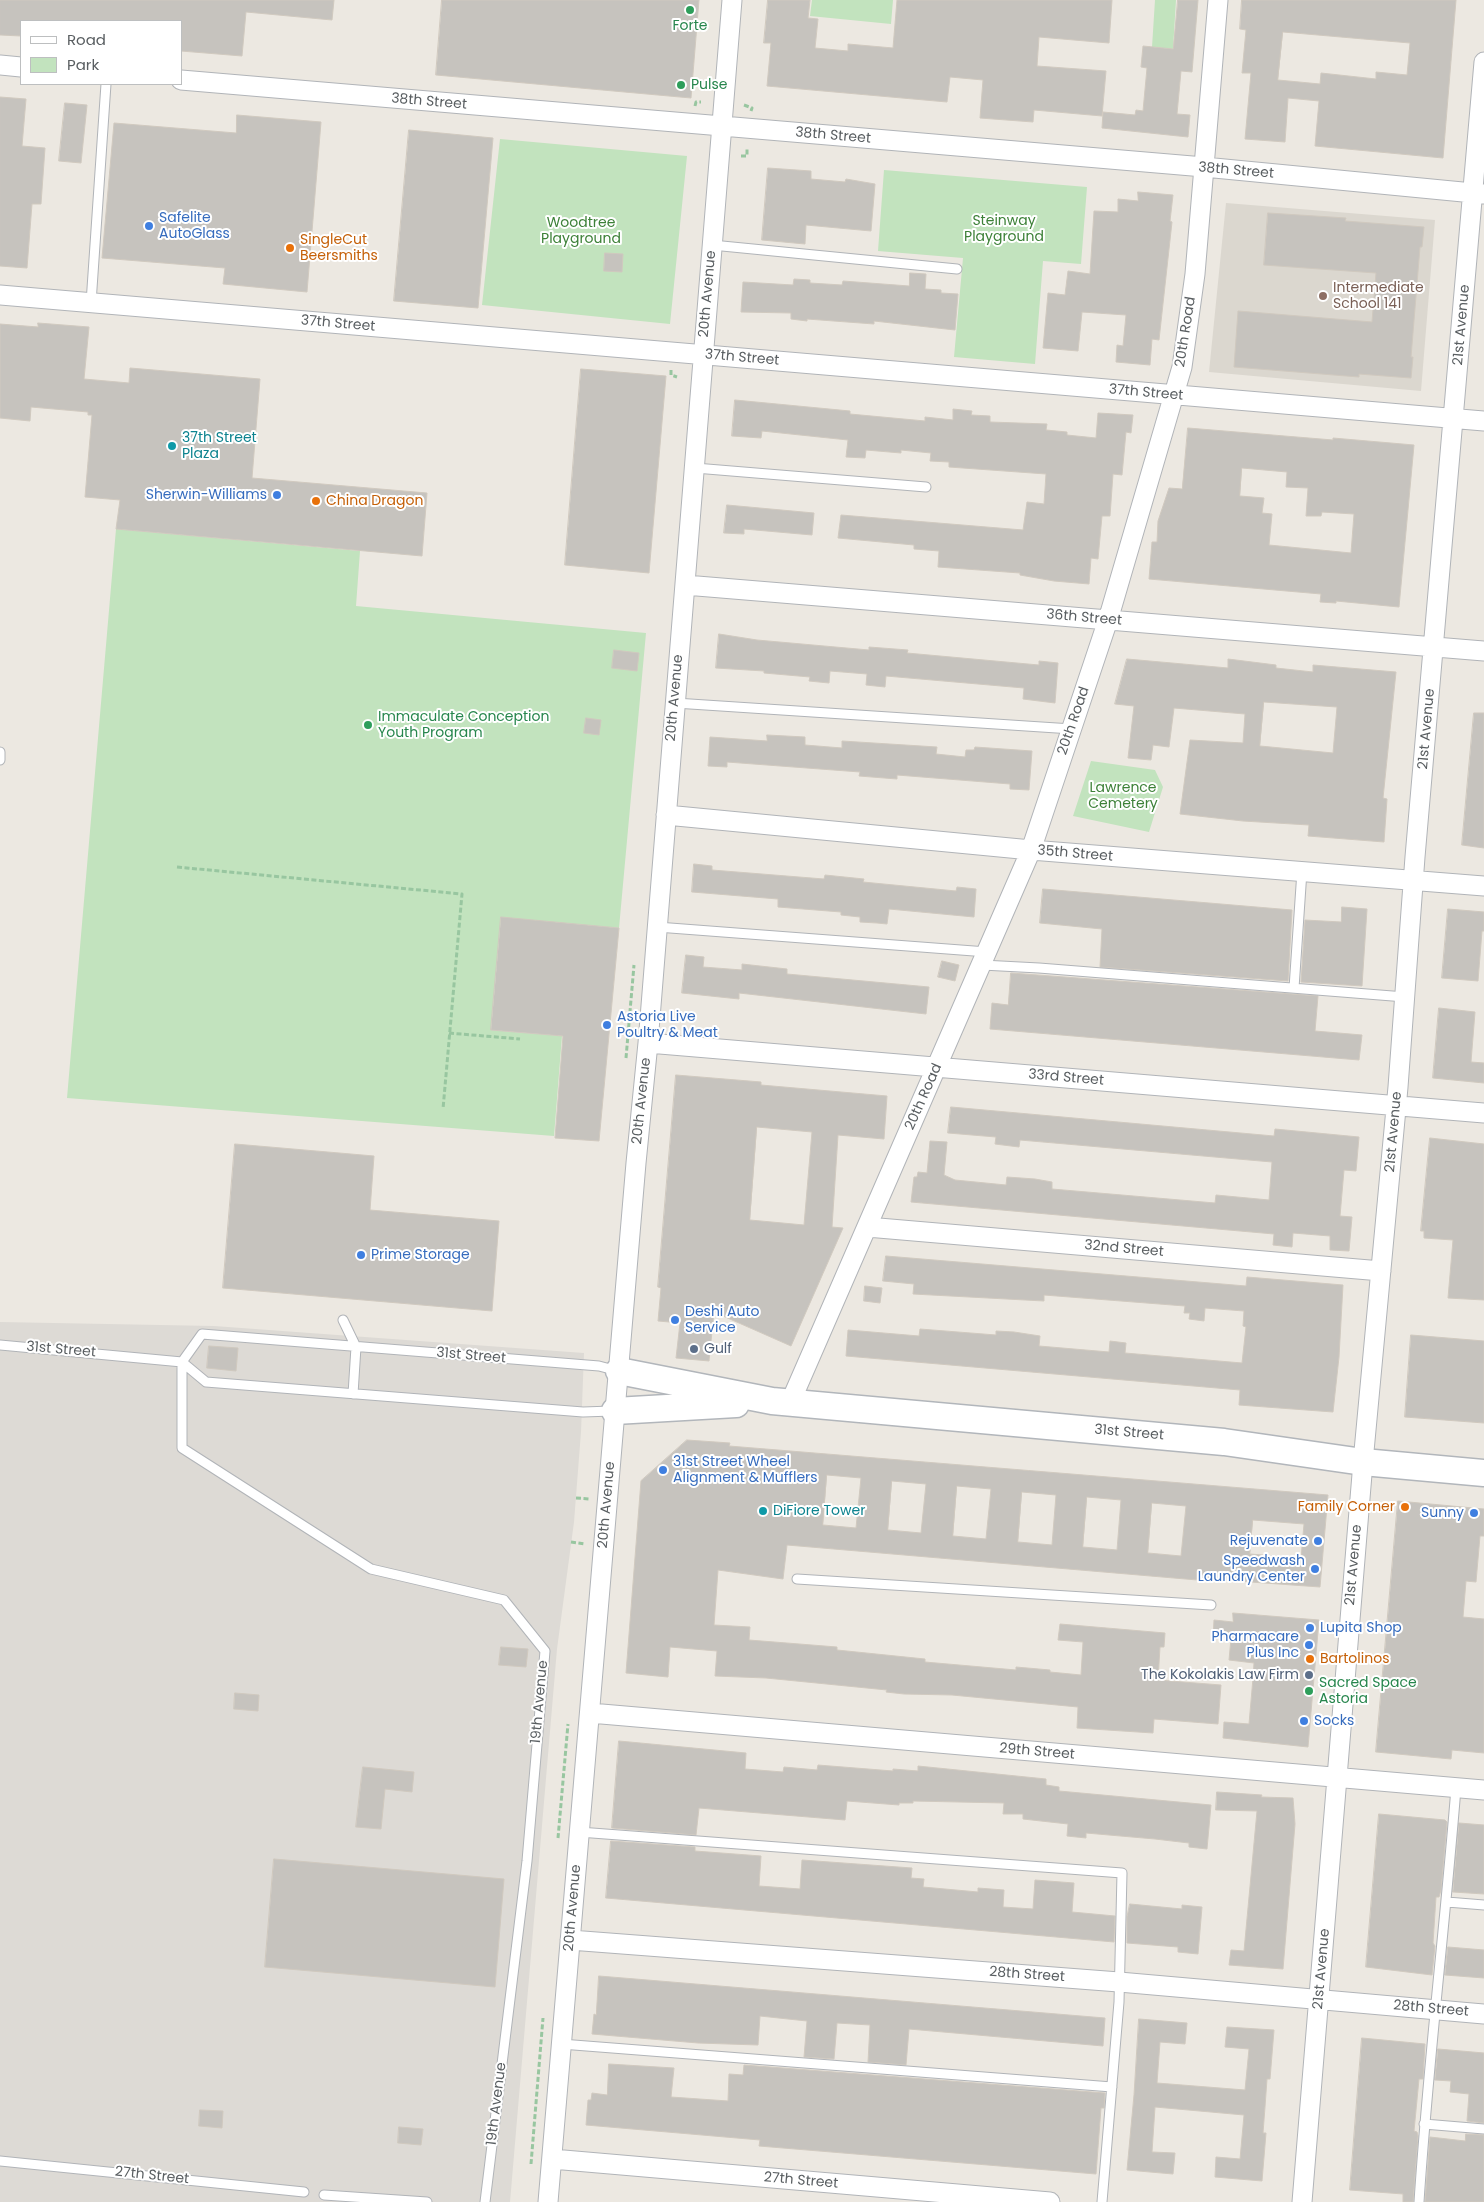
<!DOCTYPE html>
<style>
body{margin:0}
#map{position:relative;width:1484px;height:2202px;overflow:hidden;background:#ece8e1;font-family:Poppins,sans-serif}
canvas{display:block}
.legend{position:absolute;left:20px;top:20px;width:162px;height:65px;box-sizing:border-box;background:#fff;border:1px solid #bdbfc0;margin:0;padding:6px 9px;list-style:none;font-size:15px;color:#595e61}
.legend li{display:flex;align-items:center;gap:10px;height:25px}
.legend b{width:25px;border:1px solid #bdbfc0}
</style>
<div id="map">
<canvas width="1484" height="2202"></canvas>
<ul class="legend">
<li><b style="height:6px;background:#fff"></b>Road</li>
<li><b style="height:14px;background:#c2e3be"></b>Park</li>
</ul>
</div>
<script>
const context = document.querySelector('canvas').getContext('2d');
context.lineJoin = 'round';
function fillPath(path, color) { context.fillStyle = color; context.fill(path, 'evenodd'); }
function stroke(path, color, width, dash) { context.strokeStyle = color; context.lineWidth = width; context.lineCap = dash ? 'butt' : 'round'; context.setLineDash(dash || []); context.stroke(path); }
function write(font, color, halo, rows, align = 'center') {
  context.font = font + ' Poppins,sans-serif'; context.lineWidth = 4; context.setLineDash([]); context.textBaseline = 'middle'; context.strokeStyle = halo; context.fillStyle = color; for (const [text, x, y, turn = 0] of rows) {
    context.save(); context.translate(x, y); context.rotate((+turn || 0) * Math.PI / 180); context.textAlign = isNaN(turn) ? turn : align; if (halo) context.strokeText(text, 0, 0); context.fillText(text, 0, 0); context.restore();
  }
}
const industrial = new Path2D(`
 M0 1322 214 1326 584 1353 581 1432 574 1522 557 1649 510 2202H0Z`);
const education = new Path2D(`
 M1226 203 1435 220 1421 391 1209 372Z`);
const green = new Path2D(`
 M812 0H893L891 24 810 16Z
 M1155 0H1176L1173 49 1152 47Z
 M500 139 687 156 670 324 482 305Z
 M884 170 1087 187 1081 264 1043 261 1035 364 954 357 963 258 878 251Z
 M116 529 360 551 356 606 646 633 619 928 501 918 491 1030 562 1036 554 1136 67 1098Z
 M1091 761 1155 770 1163 787 1149 832 1073 816Z`);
const building = new Path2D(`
 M0 0H334L332 20 246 12 242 56 181 51V21H21V36L0 35Z
 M442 0H699L691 98 436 75Z
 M768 0H810L808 18 818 19 815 48 848 51V44L893 48 897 0H1112L1109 43 1039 37 1037 66 1106 71 1102 116 1034 110 1033 122 980 118 983 80 950 77 947 102 767 86 771 43H764Z
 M1178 0H1198L1192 72 1181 71 1177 114 1190 115 1188 137 1102 128 1103 112 1135 115 1136 110 1143 111 1147 68 1141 67 1143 46 1173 49Z
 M1242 0H1456L1443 158 1315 146 1319 101 1288 98 1285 142 1245 139 1251 73H1242L1246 30 1240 29ZM1283 32 1410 43 1407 75 1376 72V79L1321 73 1320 84 1278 80Z
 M0 97 26 99 22 146 45 148 41 204H32L27 268 0 266Z
 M65 103 87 105 81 163 59 161Z
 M237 115 321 122 307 292 223 284 225 268 102 258 114 123 236 133Z
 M409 130 493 138 478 308 394 301Z
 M768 168 811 171V179L845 182 846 179 875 184 871 231 806 225 805 244 762 240Z
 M1138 192 1173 195 1170 221 1172 222 1159 340 1152 339 1150 365 1116 362 1117 345 1123 346 1126 315 1082 312 1078 351 1043 348 1048 293 1065 295 1068 271 1090 274 1094 211 1118 212V199L1138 201Z
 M1268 213 1346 218 1345 221 1424 227 1422 247H1420L1411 357H1413L1411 378 1359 374V377L1234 367 1238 311 1372 322 1376 273 1264 265Z
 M605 253 623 254 622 272 604 271Z
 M910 273 926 274 925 289 941 290V293L958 294 955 330 874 321V324L807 319V321L791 319V313L741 312 743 282 793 285 794 279 810 280V283L842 285 843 281 909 286Z
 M38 323 89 327 84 379 129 383 130 368 260 379 252 478 427 493 422 556 116 529 120 500 85 497 92 415H88V412L31 407 30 421 0 418V324L38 327Z
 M581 369 666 376 649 573 565 565Z
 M735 400 850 411V414L925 421V417L953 420V409L972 411 971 415 990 416V422L1047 424 1046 430 1067 432V435L1096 438 1098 413 1133 415 1131 433 1126 432 1122 475 1113 474 1110 516H1102L1098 559 1091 558 1089 584 1054 581 1020 575V573L938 567 939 551 914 549V545L838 538 841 515 1023 530 1027 502 1044 504 1046 474 949 467V462L930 461 931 453 901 450V453L866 450 865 458 846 457 848 440 762 431 761 438 732 436Z
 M1188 428 1333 440V438L1414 445 1399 607 1336 601V603L1320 602 1321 594 1149 579 1152 542H1157L1158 521 1169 488 1182 489ZM1242 468 1287 472 1286 487 1308 488 1306 516H1321L1322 512 1354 514 1351 553 1269 545 1272 514 1262 513 1264 498 1240 496Z
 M727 505 814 513 812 535 744 529V534L724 533Z
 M719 634 757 640 869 650V647L908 650 907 653 1039 665V661L1058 663 1055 703 1023 699 1024 688 886 676 885 687 866 685 867 674 830 671 829 683 809 681 810 677 764 673V671L716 668Z
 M614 650 639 653 637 671 612 668Z
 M1127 659 1228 668V659L1276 665V668L1313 672V665L1396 672 1383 798 1387 799 1384 842 1308 836 1309 825 1243 821 1180 814 1190 740 1243 743 1245 714 1174 708 1169 747 1153 745 1151 760 1128 758 1134 706 1115 704ZM1264 702 1337 707 1333 753 1260 746Z
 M1474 713H1484V848L1462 845Z
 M586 718 601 720 599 735 584 733Z
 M767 735 805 737V745L842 748V741L937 747 936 754 965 757 966 750H974L975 747 1032 751 1029 790 1010 789V784L897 775V779L859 776 860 772 727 762V767L708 766 710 737 767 741Z
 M694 864 712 866V870L824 879 825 875 864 879 863 882 956 891 957 887 976 889 974 917 889 909 887 924 877 923 860 922V917L841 915V912L778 907V899L692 892Z
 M1043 889 1292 910 1288 981 1100 967 1102 929 1040 923Z
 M1342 907 1367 909 1362 986 1301 982 1305 920 1341 922Z
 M1448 909 1484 912V931H1482L1478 981 1442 978Z
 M501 917 619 928 599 1141 555 1138 563 1036 491 1030Z
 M686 955 704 957 703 967 742 970V964L787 969V974L929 987 926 1014 739 993V999L682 993Z
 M942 961 959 965 955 981 938 977Z
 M1011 973 1318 996 1315 1031 1362 1035 1359 1060 990 1029 992 1003 1008 1005Z
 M1439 1008 1475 1012 1471 1062 1484 1063V1083L1433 1078Z
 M676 1075 761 1082V1085L887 1096 884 1139 838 1135 832 1227 843 1228 791 1346 714 1312 709 1361 676 1358 680 1323 658 1321 661 1288 658 1287ZM757 1127 812 1132 804 1225 750 1220Z
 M951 1107 1274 1136 1275 1129 1359 1137 1356 1171 1344 1170 1340 1216 1352 1217 1349 1251 1330 1250V1236L1293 1233 1292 1247 1273 1245 1274 1234 911 1202 914 1177H917L918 1172 927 1173 930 1141 947 1142 944 1175 955 1180 1006 1185 1007 1177 1035 1179 1052 1182V1189L1215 1203 1216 1195 1269 1200 1272 1162 1020 1140 1019 1147 995 1144 996 1137 948 1133Z
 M1430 1138 1484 1144V1300L1448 1298 1453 1240 1424 1238V1231H1421Z
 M235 1144 374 1156 370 1210 499 1221 492 1311 223 1288Z
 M886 1256 1246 1286 1247 1277 1343 1285 1339 1357 1333 1412 1239 1405 1240 1390 846 1356 848 1330 919 1336 920 1329 996 1335V1331L1014 1332 1040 1336 1039 1346 1109 1352 1110 1341 1126 1343 1125 1353 1242 1363 1246 1327 1243 1326 1244 1311 1205 1308 1204 1321 1189 1319 1190 1313H1184L1185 1306 1044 1295V1301L913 1294 914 1284 883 1281Z
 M865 1286 882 1288 880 1303 864 1301Z
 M1411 1335 1484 1341V1423L1405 1417Z
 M209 1346 238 1348 236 1371 207 1368Z
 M687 1440 730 1443 729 1446 1328 1495 1320 1587 1209 1579V1581L787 1545 783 1579 718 1570 714 1625 750 1627 749 1640 837 1647V1650L925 1659V1662L1016 1670V1667L1050 1670V1672L1081 1675 1083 1642 1058 1640 1060 1624 1165 1633 1164 1647H1160L1158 1680 1221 1685 1218 1724 1154 1719 1153 1733 1077 1728 1078 1707 952 1695 904 1694 886 1692 887 1690 766 1678 715 1676 717 1651 670 1647 668 1677 626 1673 641 1481ZM827 1475 861 1478 856 1528 823 1525ZM892 1481 926 1484 921 1533 888 1530ZM957 1486 991 1489 986 1539 953 1536ZM1022 1492 1056 1495 1052 1545 1018 1542ZM1087 1497 1121 1500 1117 1550 1083 1547ZM1152 1503 1186 1506 1181 1556 1148 1553ZM1253 1520 1304 1524 1301 1558 1250 1554Z
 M1398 1501 1484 1509V1536H1480L1476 1582 1466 1581 1463 1617 1484 1619V1753L1452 1750 1451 1759 1376 1752Z
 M1233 1613 1319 1620 1308 1747 1223 1738 1224 1722 1249 1724 1253 1678 1254 1663 1229 1660 1231 1638 1213 1637 1214 1620 1233 1622Z
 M501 1647 528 1649 526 1667 499 1665Z
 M235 1693 259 1695 258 1711 234 1709Z
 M619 1741 746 1753 745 1769 783 1772 784 1767 817 1770 818 1765 893 1771V1769L918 1771V1766L1046 1779V1785L1059 1787V1791L1211 1805 1207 1849 1189 1847V1843L1155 1839 1086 1833V1838L1067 1836 1068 1824 1023 1819V1814H1003L1004 1803 913 1801V1803H899V1805L847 1801 845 1820 699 1808 696 1835 612 1828Z
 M363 1767 414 1772 412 1792 385 1789 381 1829 356 1827Z
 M1217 1792 1262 1795 1261 1797 1293 1798 1295 1824 1283 1969 1229 1965 1231 1950 1244 1951 1257 1811 1216 1810Z
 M1379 1814 1445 1820 1447 1822 1441 1890 1439 1897H1436L1433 1943 1435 1946 1432 1975 1366 1967Z
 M1459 1823 1484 1825V1894L1453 1892Z
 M611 1841 695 1847V1851L761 1856 759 1886 800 1889 802 1860 912 1868 911 1878 924 1879 923 1887 978 1892V1888L1004 1890 1003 1907 1033 1909 1035 1880 1074 1883 1072 1912 1115 1916 1114 1942 606 1898Z
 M274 1859 504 1879 495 1987 265 1967Z
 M1130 1904 1182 1909V1905L1202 1907 1198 1954 1178 1952V1947L1127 1943V1917Z
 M1448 1947 1484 1950V1978L1445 1975Z
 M599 1976 1105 2018 1103 2046 909 2029 906 2065 868 2062 870 2025 837 2023 834 2059 804 2057 807 2021 788 2019 760 2016 758 2045 698 2043 592 2034 594 2014 596 2015Z
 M1139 2019 1187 2023 1185 2044 1160 2042 1157 2083 1245 2090 1249 2049 1225 2047 1227 2027 1274 2030 1270 2079H1267L1265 2107 1263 2133H1266L1262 2181 1215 2177 1216 2157 1240 2159 1244 2115 1155 2107 1152 2152 1175 2153 1173 2174 1127 2170 1134 2095Z
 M1362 2038 1425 2044 1423 2079H1419L1414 2131 1417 2132 1418 2136 1413 2202H1403V2194L1350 2190Z
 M1438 2049 1484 2053V2123L1467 2121 1469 2094 1450 2092 1451 2081 1435 2080Z
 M609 2064 674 2068 671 2097 728 2101 729 2074 743 2075 744 2065 1105 2093 1104 2108H1101L1096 2174 759 2146 760 2140 586 2125 588 2100H591L592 2093 607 2095Z
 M200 2110 223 2111 222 2128 199 2126Z
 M399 2127 423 2129 421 2145 398 2143Z
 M1466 2134 1484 2135V2202H1425L1430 2137 1465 2141Z`);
const path = new Path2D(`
 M744 105 752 108 751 111
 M695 106 696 102H701
 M741 156H747V148
 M671 370V375L677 377
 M177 867 462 894 443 1109
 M449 1033 520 1039
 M626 1058 634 965
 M576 1498 590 1499
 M571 1542 585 1544
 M558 1838 568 1724
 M531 2164 543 2018`);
const lane = new Path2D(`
 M712 245 957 269
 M91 303 106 84
 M695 468 926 487
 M675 703 1072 729
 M0 752V760
 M657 927 987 952
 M982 965 1039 968 1405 997
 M1294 988 1302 871
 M343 1320 356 1347 353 1394
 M0 1345 182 1362 206 1382 583 1412 612 1411
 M182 1362V1448L371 1569 504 1600 545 1651 527 1861 485 2202
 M182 1362 202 1334 599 1366 618 1371
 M797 1579 1211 1605
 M579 1832 1122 1873 1119 2002 1102 2202
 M1447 1902 1484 1905
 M561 2044 1112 2087
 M1424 2124 1484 2129
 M0 2161 304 2192
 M324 2195 427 2202
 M1419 2202C1428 2064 1445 1926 1456 1788`);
const street = new Path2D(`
 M0 65 21 67
 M181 80 1204 167 1484 194
 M0 295 1484 421
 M685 585 1484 651
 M666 815 1031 850 1484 886
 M648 1043 1484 1113
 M867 1227 1381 1271
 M790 1403 1031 850 1108 620 1182 367 1195 274 1218 0
 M590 1713 1484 1790
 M570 1940 1119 1982 1484 2014
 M552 2159 1050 2202
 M548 2202 636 1163 648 1043 732 0
 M1302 2202 1363 1462 1398 1087 1415 857 1484 62`);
const secondary = new Path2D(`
 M619 1371 772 1401 1224 1442 1363 1462 1484 1473
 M615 1411 736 1404`);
const markers = [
 [690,10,5,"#2e9e5b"],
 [681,85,5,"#2e9e5b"],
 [149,226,5,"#3f7fe0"],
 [290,248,5,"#e8710a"],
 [1323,296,5,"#8d6e63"],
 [172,446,5,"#0f9aa8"],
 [277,495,5,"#3f7fe0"],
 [316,501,5,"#e8710a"],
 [368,725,5,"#2e9e5b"],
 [607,1025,5,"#3f7fe0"],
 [361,1255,5,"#3f7fe0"],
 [675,1320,5,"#3f7fe0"],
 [694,1349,5,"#5c6f8a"],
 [663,1470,5,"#3f7fe0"],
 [1405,1507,5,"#e8710a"],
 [763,1511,5,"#0f9aa8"],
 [1474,1513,5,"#3f7fe0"],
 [1318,1541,5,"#3f7fe0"],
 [1315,1569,5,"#3f7fe0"],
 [1310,1628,5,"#3f7fe0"],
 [1309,1645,5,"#3f7fe0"],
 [1310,1659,5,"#e8710a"],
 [1309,1675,5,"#5c6f8a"],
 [1309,1691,5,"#2e9e5b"],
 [1304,1721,5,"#3f7fe0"]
];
const leisureNames = [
 ["Forte",690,26,"center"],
 ["Pulse",691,85],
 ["Immaculate Conception",378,717],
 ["Youth Program",378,733],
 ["Sacred Space",1319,1683],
 ["Astoria",1319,1699]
];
const streetNames = [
 ["38th Street",429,102,5],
 ["38th Street",833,136,5],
 ["38th Street",1236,171,5],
 ["20th Avenue",708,294,-85],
 ["37th Street",338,324,5],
 ["21st Avenue",1462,325,-85],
 ["20th Road",1186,332,-81],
 ["37th Street",742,358,5],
 ["37th Street",1146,393,5],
 ["36th Street",1084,618,5],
 ["20th Avenue",675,698,-85],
 ["20th Road",1074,721,-71],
 ["21st Avenue",1427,729,-85],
 ["35th Street",1075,854,5],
 ["33rd Street",1066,1078,5],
 ["20th Road",924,1097,-66],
 ["20th Avenue",642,1101,-84],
 ["21st Avenue",1394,1132,-85],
 ["32nd Street",1124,1249,5],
 ["31st Street",61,1350,5],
 ["31st Street",471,1356,5],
 ["31st Street",1129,1433,5],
 ["20th Avenue",607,1505,-85],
 ["21st Avenue",1354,1565,-85],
 ["19th Avenue",540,1702,-85],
 ["29th Street",1037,1752,5],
 ["20th Avenue",573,1908,-85],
 ["21st Avenue",1322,1969,-85],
 ["28th Street",1027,1975,4],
 ["28th Street",1431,2009,5],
 ["19th Avenue",497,2104,-83],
 ["27th Street",152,2176,6],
 ["27th Street",801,2181,5]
];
const shopNames = [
 ["Safelite",159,218],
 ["AutoGlass",159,234],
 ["Sherwin-Williams",267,495,"right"],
 ["Astoria Live",617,1017],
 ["Poultry & Meat",617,1033],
 ["Prime Storage",371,1255],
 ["Deshi Auto",685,1312],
 ["Service",685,1328],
 ["31st Street Wheel",673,1462],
 ["Alignment & Mufflers",673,1478],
 ["Sunny",1464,1513,"right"],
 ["Rejuvenate",1308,1541,"right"],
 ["Speedwash",1305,1561,"right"],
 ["Laundry Center",1305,1577,"right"],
 ["Lupita Shop",1320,1628],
 ["Pharmacare",1299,1637,"right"],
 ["Plus Inc",1299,1653,"right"],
 ["Socks",1314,1721]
];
const parkNames = [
 ["Steinway",1004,221],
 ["Playground",1004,237],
 ["Woodtree",581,223],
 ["Playground",581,239],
 ["Lawrence",1123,788],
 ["Cemetery",1123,804]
];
const foodNames = [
 ["SingleCut",300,240],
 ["Beersmiths",300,256],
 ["China Dragon",326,501],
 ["Family Corner",1395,1507,"right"],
 ["Bartolinos",1320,1659]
];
const educationNames = [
 ["Intermediate",1333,288],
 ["School 141",1333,304]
];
const cultureNames = [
 ["37th Street",182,438],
 ["Plaza",182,454],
 ["DiFiore Tower",773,1511]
];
const serviceNames = [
 ["Gulf",704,1349],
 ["The Kokolakis Law Firm",1299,1675,"right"]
];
fillPath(industrial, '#dddad5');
fillPath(education, '#dbd7cf');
fillPath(green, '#c2e3be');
fillPath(building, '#c6c3be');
stroke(building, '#d0c9bf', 1);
stroke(lane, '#b1b4b8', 11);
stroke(street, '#b1b4b8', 21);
stroke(secondary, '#b2b6bb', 29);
stroke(path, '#98c6a0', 3, [5, 2.5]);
stroke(lane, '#fff', 9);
stroke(street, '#fff', 19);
stroke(secondary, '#fff', 26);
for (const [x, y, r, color] of markers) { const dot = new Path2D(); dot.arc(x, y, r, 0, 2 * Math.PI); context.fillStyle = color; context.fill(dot); stroke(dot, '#fff', 2); }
write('14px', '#27864d', '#fff', leisureNames, 'left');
write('14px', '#595e61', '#fff', streetNames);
write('14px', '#366cbe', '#fff', shopNames, 'left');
write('14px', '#3d8138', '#fff', parkNames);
write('14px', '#c56008', '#fff', foodNames, 'left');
write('14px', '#785e54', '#fff', educationNames, 'left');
write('14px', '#0d838f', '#fff', cultureNames, 'left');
write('14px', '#4e5e75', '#fff', serviceNames, 'left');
</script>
